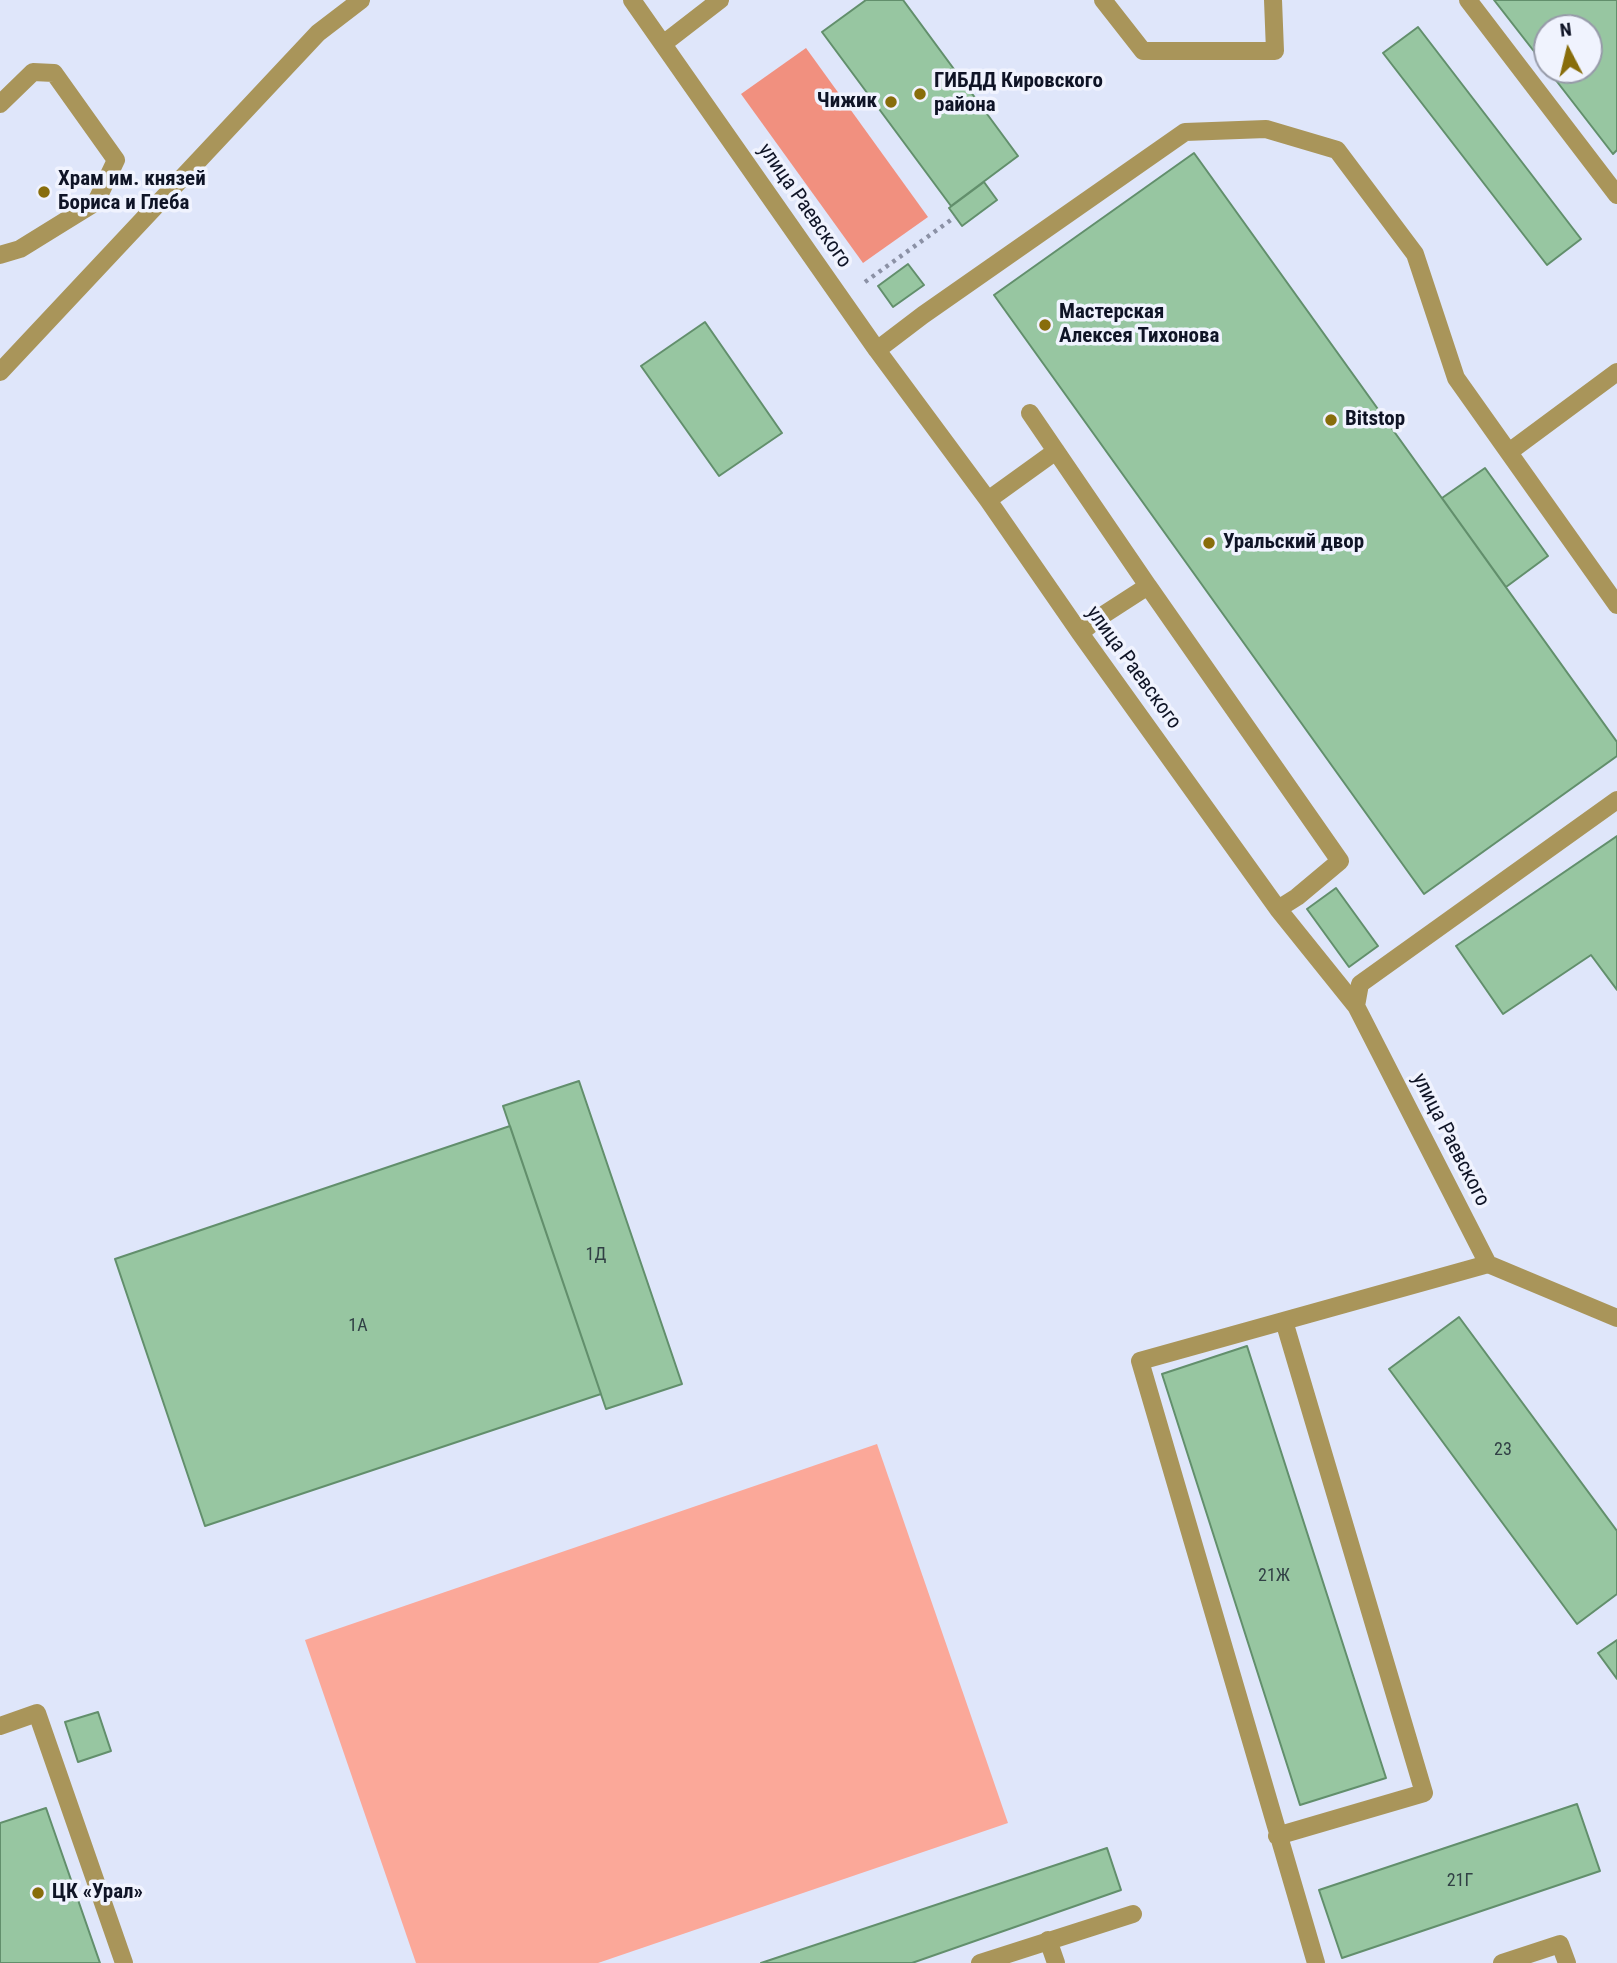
<!DOCTYPE html>
<meta charset="utf-8">
<style>
body{margin:0}
#map{position:relative;width:1617px;height:1963px;overflow:hidden;background:#dfe6fa;font-family:"Roboto Condensed",sans-serif}
canvas{display:block}
.north{position:absolute;left:1533px;top:14px;width:70px;height:70px;box-sizing:border-box;background:#f0f3fe;border:2px solid #969aa8;border-radius:50%;rotate:353deg;font-size:19px;font-weight:700;line-height:28px;text-align:center;color:#0f1426}
.north::after{content:'';display:block;margin:auto;width:24px;height:32px;background:#886d0b;clip-path:polygon(50% 0,100% 100%,50% 72%,0 100%)}
</style>
<div id="map">
<canvas width="1617" height="1963"></canvas>
<div class="north">N</div>
</div>
<script>
const context = document.querySelector('canvas').getContext('2d');
context.lineJoin = 'round';
function fillPath(path, color) { context.fillStyle = color; context.fill(path, 'evenodd'); }
function stroke(path, color, width, dash) { context.strokeStyle = color; context.lineWidth = width; context.lineCap = dash ? 'butt' : 'round'; context.setLineDash(dash || []); context.stroke(path); }
function write(font, color, halo, rows, align = 'center') {
  context.font = font + ' "Roboto Condensed",sans-serif'; context.lineWidth = 7; context.setLineDash([]); context.textBaseline = 'middle'; context.strokeStyle = halo; context.fillStyle = color; for (const [text, x, y, turn = 0] of rows) {
    context.save(); context.translate(x, y); context.rotate((+turn || 0) * Math.PI / 180); context.textAlign = isNaN(turn) ? turn : align; if (halo) context.strokeText(text, 0, 0); context.fillText(text, 0, 0); context.restore();
  }
}
const green = new Path2D(`
 M877 1444 1008 1823 598 1963H416L305 1640Z`);
const forest = new Path2D(`
 M806 48 928 217 863 263 741 94Z`);
const building = new Path2D(`
 M866 0H903L1018 156 951 206 822 32Z
 M1494 0H1617V150L1613 154 1548 70H1589V28H1547V68Z
 M1418 27 1581 239 1547 265 1383 53Z
 M1194 153 1617 742V756L1424 894 994 295Z
 M984 182 997 200 962 226 949 208Z
 M908 264 924 285 893 307 878 286Z
 M705 322 782 433 719 476 641 366Z
 M1485 468 1548 556 1506 587 1442 498Z
 M1617 836V990L1591 955 1503 1014 1456 946Z
 M1336 888 1378 946 1349 967 1307 909Z
 M579 1081 682 1384 606 1409 503 1106Z
 M510 1126 601 1394 205 1526 115 1259Z
 M1459 1317 1617 1531V1594L1577 1624 1389 1369Z
 M1247 1346 1386 1778 1300 1805 1162 1374Z
 M1617 1640V1679L1598 1653Z
 M98 1712 111 1751 78 1762 65 1722Z
 M1577 1804 1600 1871 1342 1958 1319 1890Z
 M46 1808 100 1963H0V1823Z
 M1107 1848 1121 1890 912 1963H761Z`);
const path = new Path2D(`
 M865 282 955 217`);
const minor = new Path2D(`
 M632 0 877 350 988 500 1080 633 1278 909 1356 1006 1488 1264 1617 1318
 M1103 0 1143 51H1275L1273 0
 M1468 0 1617 195
 M663 44 720 0
 M0 104 33 72 54 73 116 160 96 202 20 249 0 255
 M877 350 923 315 1185 132 1266 129 1337 150 1415 254 1456 378 1617 605
 M0 372 318 33 361 0
 M1030 413 1148 586
 M1509 452 1617 372
 M988 500 1056 451
 M1080 633 1100 617 1148 586 1340 861 1297 897 1278 909
 M1356 1006 1360 984 1617 800
 M0 1726 37 1713 124 1963
 M1277 1836 1424 1793 1284 1321
 M1048 1940 1056 1963
 M980 1963 1133 1914
 M1316 1963 1140 1361 1488 1264
 M1502 1963 1560 1944 1567 1963`);
const markers = [
 [920,94,7,"#886d0b"],
 [891,102,7,"#886d0b"],
 [44,192,7,"#886d0b"],
 [1045,325,7,"#886d0b"],
 [1331,420,7,"#886d0b"],
 [1209,543,7,"#886d0b"],
 [38,1893,7,"#886d0b"]
];
const numberNames = [
 ["1Д",596,1255],
 ["1А",358,1326],
 ["23",1503,1450],
 ["21Ж",1274,1576],
 ["21Г",1460,1881]
];
const poiNames = [
 ["ГИБДД Кировского",934,82],
 ["района",934,106],
 ["Чижик",877,102,"right"],
 ["Храм им. князей",58,180],
 ["Бориса и Глеба",58,204],
 ["Мастерская",1059,313],
 ["Алексея Тихонова",1059,337],
 ["Bitstop",1345,420],
 ["Уральский двор",1223,543],
 ["ЦК «Урал»",52,1893]
];
const streetNames = [
 ["улица Раевского",804,206,55],
 ["улица Раевского",1133,668,54],
 ["улица Раевского",1450,1140,63]
];
fillPath(green, '#fba899');
fillPath(forest, '#f1907f');
fillPath(building, '#97c6a1');
stroke(building, '#628f6c', 2);
stroke(path, '#8b91a5', 4.5, [3.5, 5]);
stroke(minor, '#a9955a', 18);
for (const [x, y, r, color] of markers) { const dot = new Path2D(); dot.arc(x, y, r, 0, 2 * Math.PI); context.fillStyle = color; context.fill(dot); stroke(dot, '#f0f3fe', 2.5); }
write('18px', '#314045', null, numberNames);
write('bold 21px', '#0f1426', '#f0f3fe', poiNames, 'left');
write('21px', '#0f1426', '#f0f3fe', streetNames);
</script>
